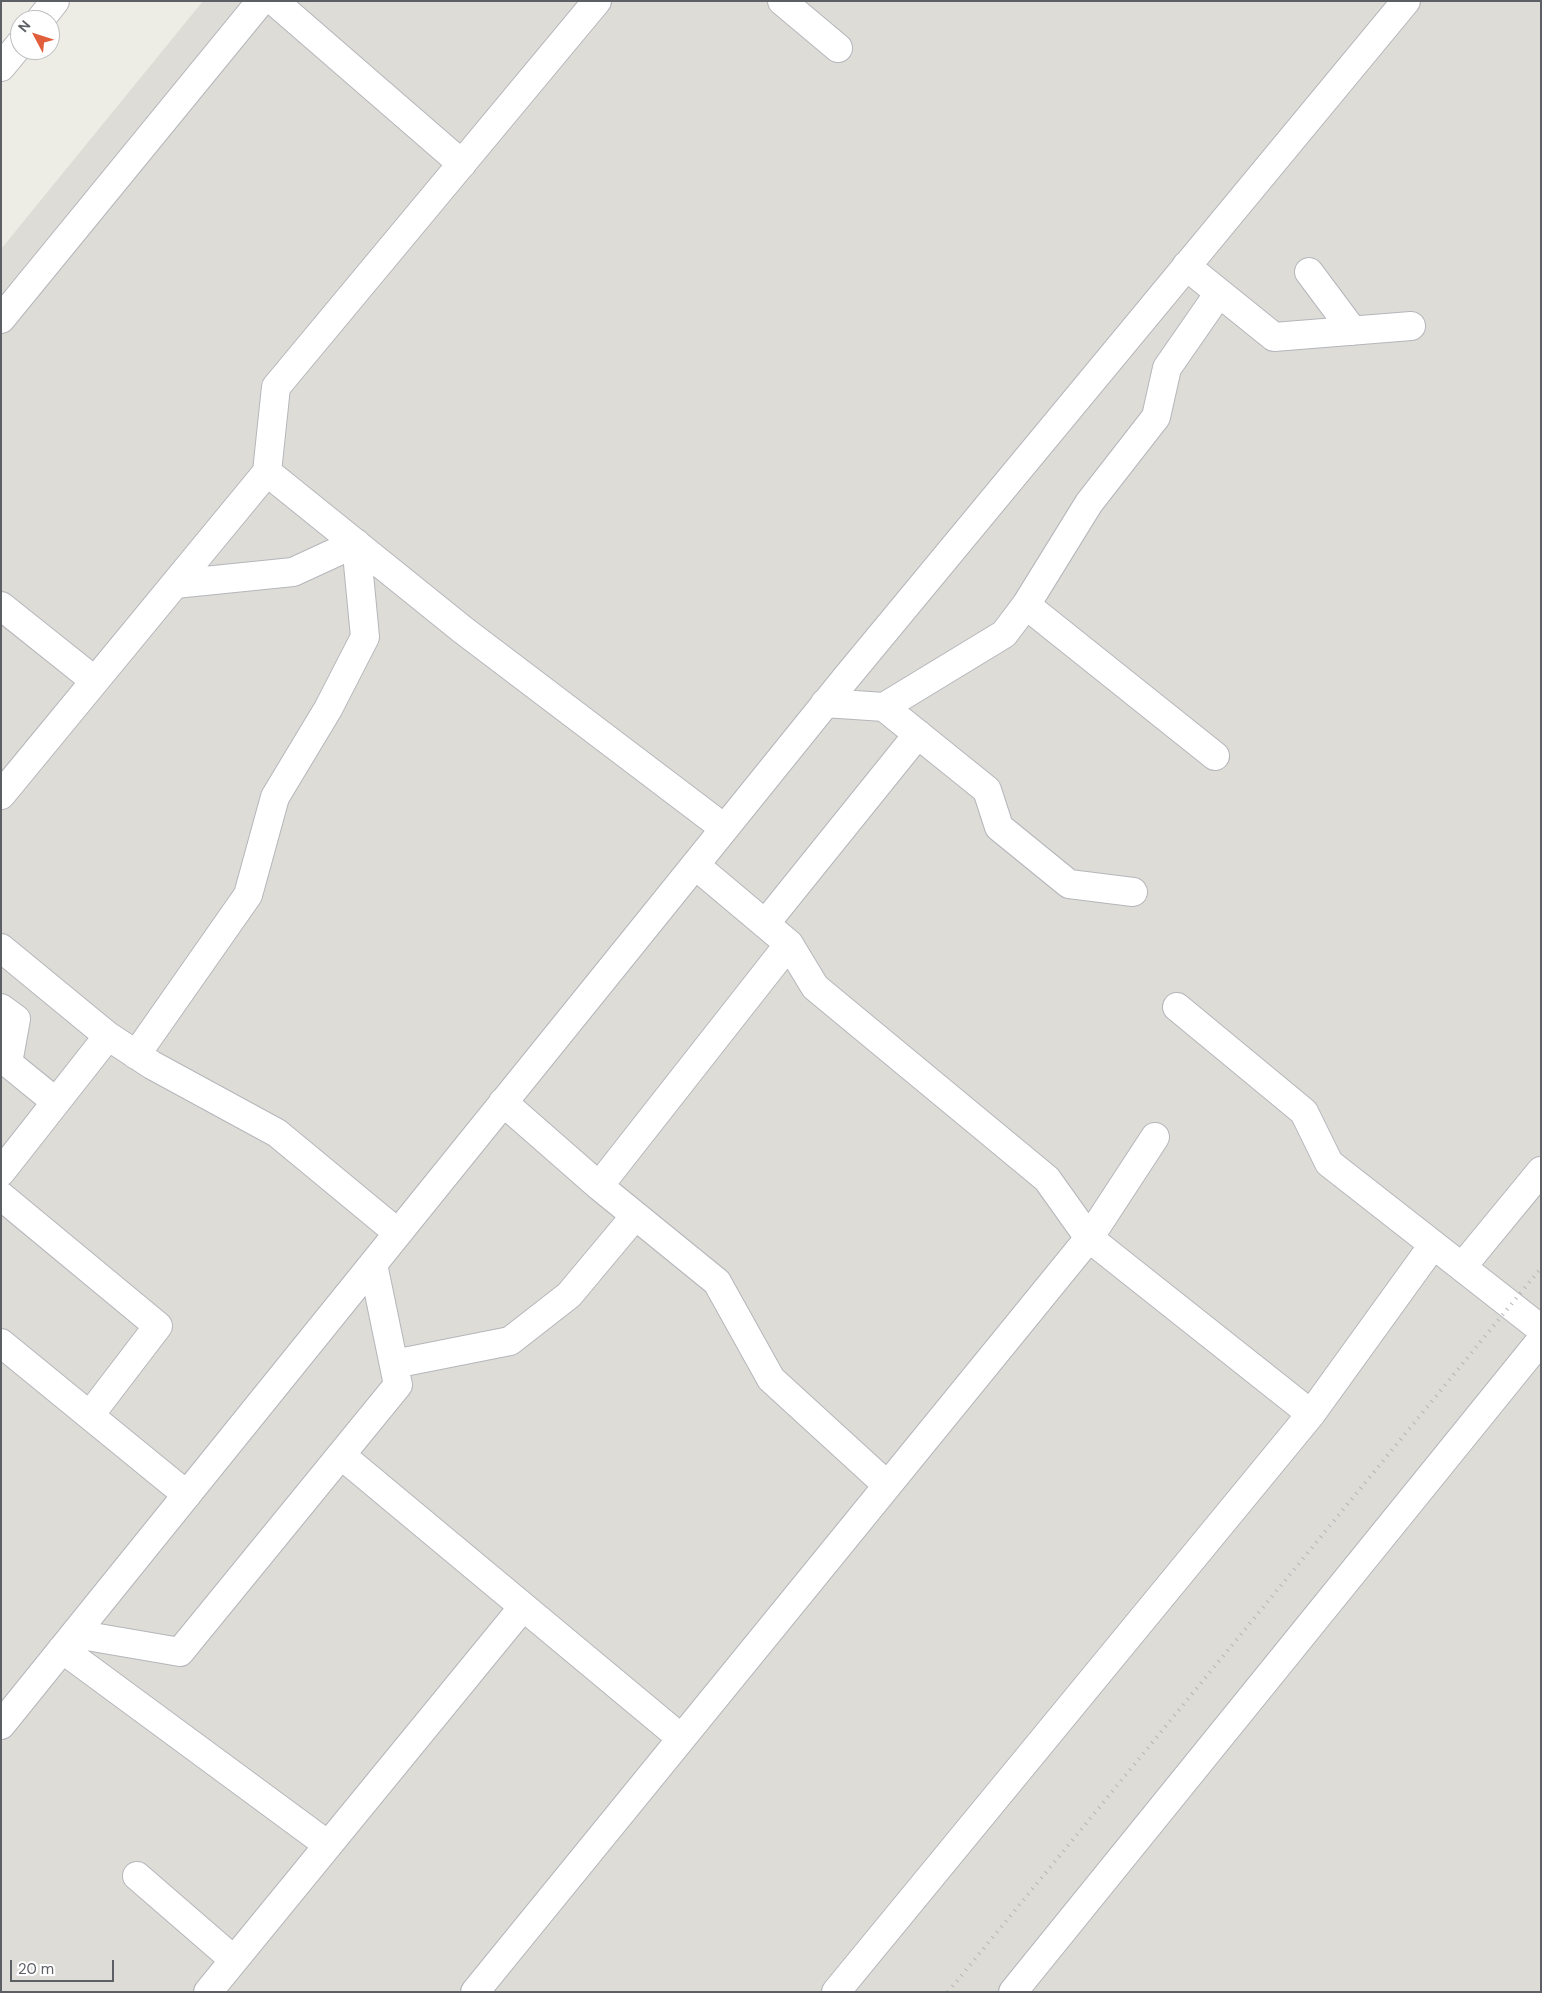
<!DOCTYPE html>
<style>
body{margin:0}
#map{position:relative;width:1542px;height:1993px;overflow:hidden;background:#eeede5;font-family:"DM Sans",sans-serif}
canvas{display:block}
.frame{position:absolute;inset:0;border:2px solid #5c5f64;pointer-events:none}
.north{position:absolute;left:10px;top:10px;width:50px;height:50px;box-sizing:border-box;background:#fff;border:1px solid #bebfc1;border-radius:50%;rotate:310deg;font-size:14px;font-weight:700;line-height:20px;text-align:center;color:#5c5f64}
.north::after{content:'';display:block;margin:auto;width:18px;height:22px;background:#e05e39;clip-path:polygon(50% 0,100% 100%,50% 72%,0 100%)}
.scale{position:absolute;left:10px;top:1960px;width:104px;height:22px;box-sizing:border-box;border:2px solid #5c5f64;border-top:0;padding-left:6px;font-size:15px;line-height:18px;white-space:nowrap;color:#5c5f64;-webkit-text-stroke:4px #fff;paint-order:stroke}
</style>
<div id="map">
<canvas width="1542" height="1993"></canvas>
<div class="frame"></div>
<div class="north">N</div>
<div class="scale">20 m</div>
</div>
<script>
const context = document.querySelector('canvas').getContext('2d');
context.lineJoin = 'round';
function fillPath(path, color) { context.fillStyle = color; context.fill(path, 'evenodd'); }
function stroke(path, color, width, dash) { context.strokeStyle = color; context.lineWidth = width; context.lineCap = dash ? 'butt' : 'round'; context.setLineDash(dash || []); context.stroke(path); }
const industrial = new Path2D(`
 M203 1H1541V1992H1V249Z`);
const minor = new Path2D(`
 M274 1 462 164
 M782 1 838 48
 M40 20 55 1
 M1 67 20 44
 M1186 266 1274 337 1411 326
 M1309 272 1353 331
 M1 319 261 1
 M267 472 463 630 724 828
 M1026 605 1215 756
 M1 606 95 681
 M825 703 884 707 1004 634 1026 605 1089 503 1156 417 1167 368 1219 293
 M884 707 987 790 999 827 1069 884 1133 892
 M1 795 267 472 276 387 597 1
 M695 865 789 944 815 987 1047 1179 1089 1238 1311 1414
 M765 924 918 734
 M1 948 108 1036 152 1065 277 1133 398 1233
 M1177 1007 1304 1112 1329 1163 1541 1329
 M1 1008 16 1019 8 1063 56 1102
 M136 1055 248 895 275 797 328 709 365 637 356 543 293 572 175 584
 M503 1102 599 1186 717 1282 771 1379 887 1485
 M1 1172 108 1036
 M599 1186 789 944
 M1 1196 158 1326 90 1415
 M1462 1267 1541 1171
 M1 1343 187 1495
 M394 1364 510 1341 569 1295 635 1216
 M341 1455 681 1738
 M75 1634 180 1652 398 1385 373 1264
 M62 1649 328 1845
 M1 1725 846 678 1406 1
 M137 1876 234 1960
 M208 1992 523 1607
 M475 1992 1089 1238 1155 1137
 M836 1992 1311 1414 1433 1245
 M1013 1992 1541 1340`);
const rail = new Path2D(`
 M948 1992 1541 1268`);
fillPath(industrial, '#dddcd7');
stroke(minor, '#b5b6bb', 30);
stroke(minor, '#fff', 28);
stroke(rail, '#b5b6b6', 4, [1, 6]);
</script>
